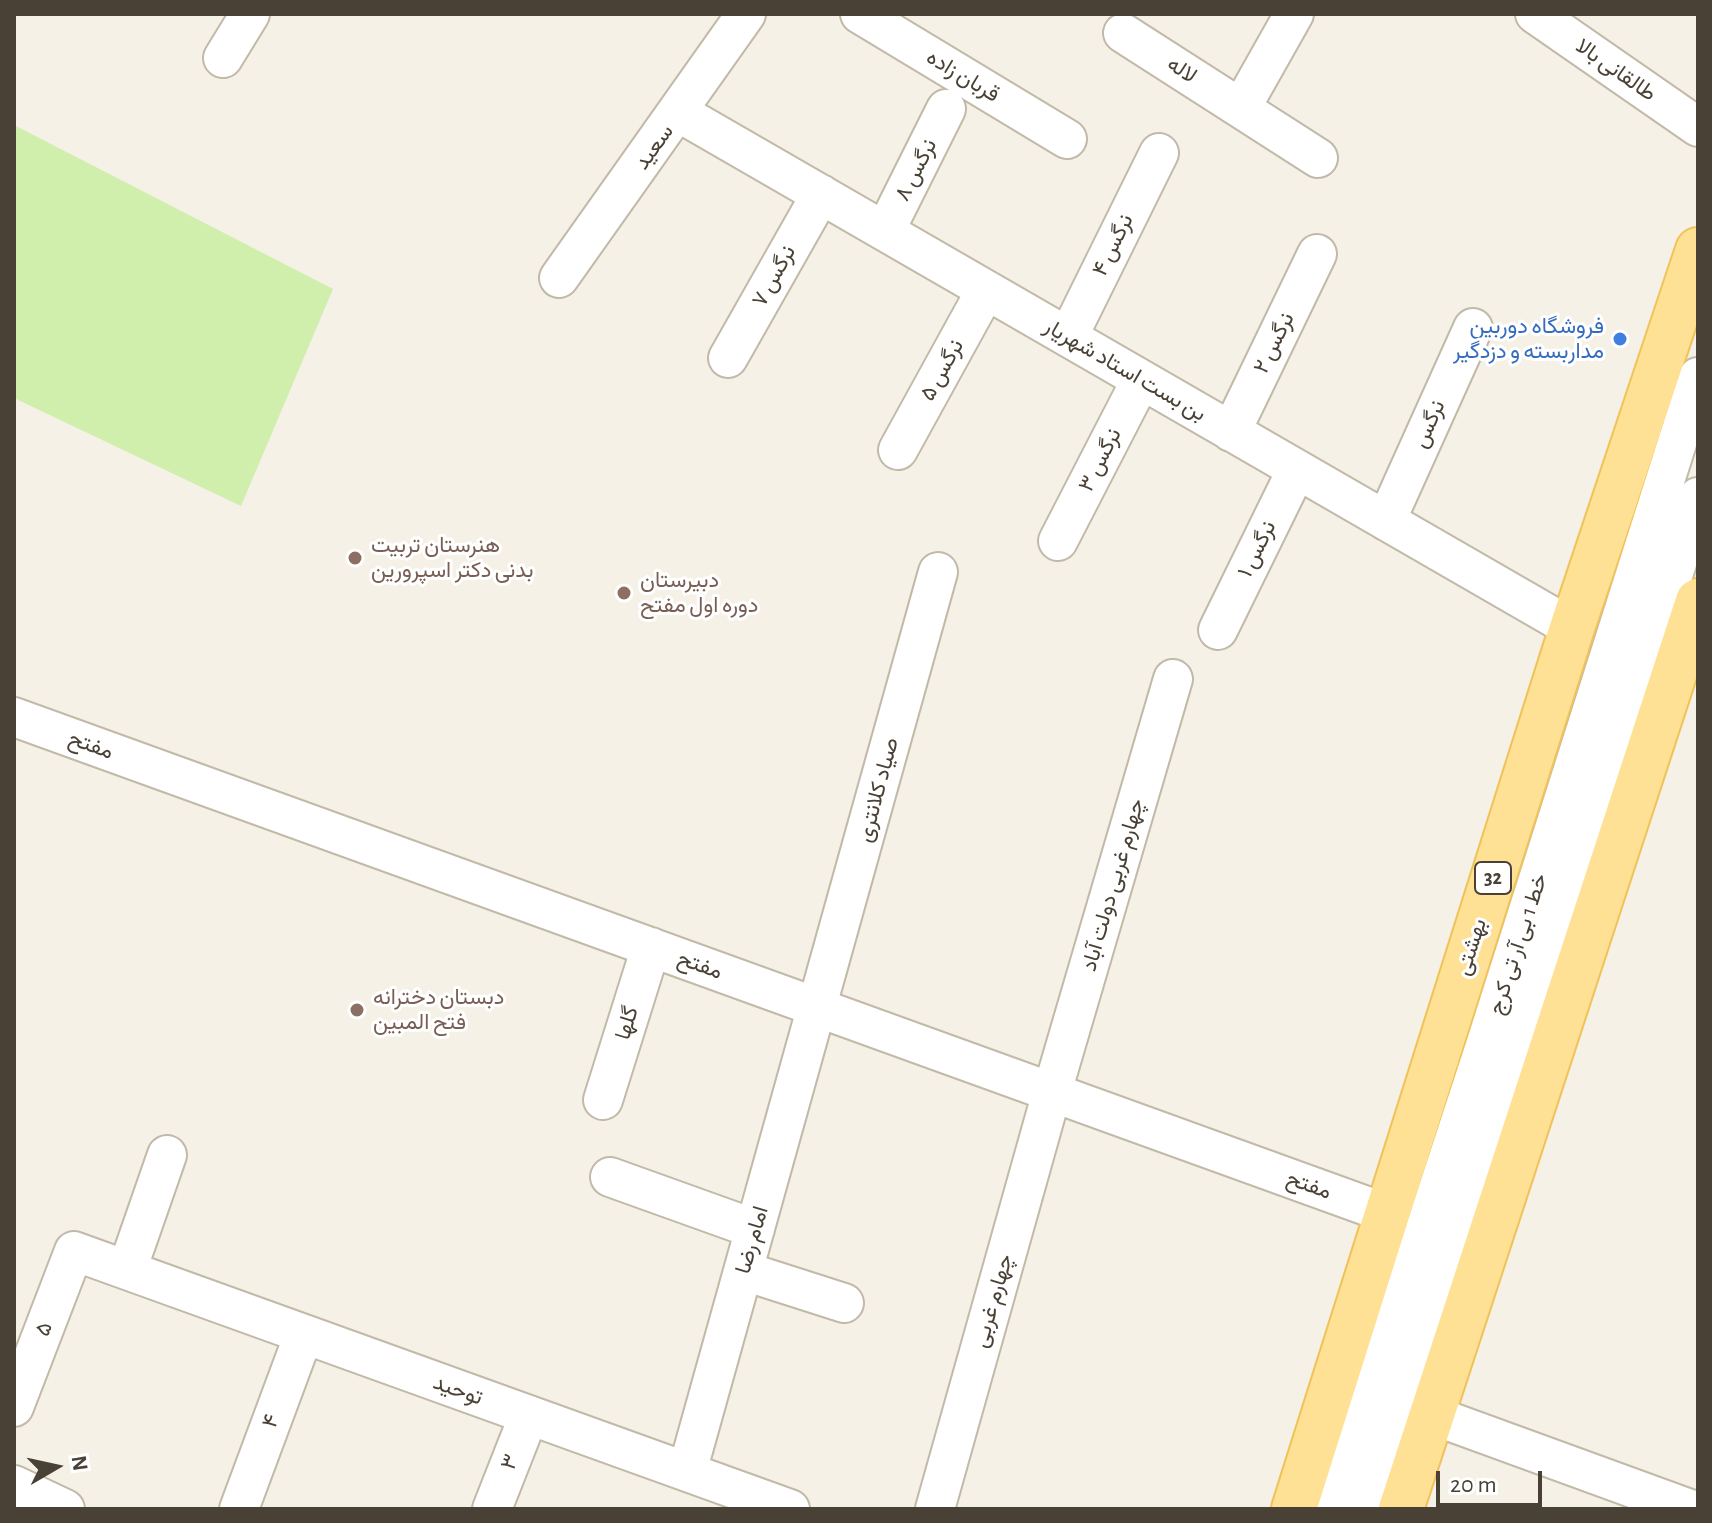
<!DOCTYPE html>
<meta charset="utf-8">
<style>
body{margin:0}
#map{position:relative;width:1712px;height:1523px;overflow:hidden;background:#f5f1e7;font-family:"Alegreya Sans",sans-serif}
canvas{display:block}
.frame{position:absolute;inset:0;border:16px solid #494135;pointer-events:none}
.north{position:absolute;left:16px;top:1427px;width:80px;height:80px;-webkit-text-stroke:6px #fff;paint-order:stroke;rotate:81deg;font-size:22px;font-weight:700;line-height:32px;text-align:center;color:#494135}
.north::after{content:'';display:block;margin:auto;width:28px;height:36px;background:#494135;clip-path:polygon(50% 0,100% 100%,50% 72%,0 100%)}
.scale{position:absolute;left:1436px;top:1471px;width:106px;height:36px;box-sizing:border-box;border:4px solid #494135;border-top:0;padding-left:10px;font-size:24px;line-height:28px;white-space:nowrap;color:#494135;-webkit-text-stroke:6px #fff;paint-order:stroke}
</style>
<div id="map">
<canvas width="1712" height="1523"></canvas>
<div class="frame"></div>
<div class="north">N</div>
<div class="scale">20 m</div>
</div>
<script>
const context = document.querySelector('canvas').getContext('2d');
context.lineJoin = 'round';
function fillPath(path, color) { context.fillStyle = color; context.fill(path, 'evenodd'); }
function stroke(path, color, width, dash) { context.strokeStyle = color; context.lineWidth = width; context.lineCap = dash ? 'butt' : 'round'; context.setLineDash(dash || []); context.stroke(path); }
function write(font, color, halo, rows, align = 'center') {
  context.font = font + ' "Alegreya Sans",Vazirmatn,sans-serif'; context.lineWidth = 6; context.setLineDash([]); context.textBaseline = 'middle'; context.strokeStyle = halo; context.fillStyle = color; for (const [text, x, y, turn = 0] of rows) {
    context.save(); context.translate(x, y); context.rotate((+turn || 0) * Math.PI / 180); context.textAlign = isNaN(turn) ? turn : align; if (halo) context.strokeText(text, 0, 0); context.fillText(text, 0, 0); context.restore();
  }
}
const green = new Path2D(`
 M14 125 333 289 241 506 14 398Z`);
const minor = new Path2D(`
 M860 14 1067 139
 M1535 14 1698 127
 M1123 33 1318 158
 M223 58 250 14
 M1241 108 1294 14
 M678 112 1572 628
 M885 231 946 109
 M559 278 746 14
 M1068 337 1159 153
 M728 358 821 194
 M1231 432 1317 254
 M898 450 986 290
 M1386 521 1473 328
 M1058 541 1141 380
 M1218 630 1297 469
 M14 717 1386 1213
 M603 1100 651 947
 M610 1177 755 1229
 M127 1270 167 1155
 M744 1271 844 1303
 M14 1407 74 1251 790 1509
 M1432 1415 1690 1509
 M687 1472 938 572
 M14 1485 65 1509
 M239 1509 304 1334
 M492 1509 529 1415
 M935 1509 1052 1092 1173 679
 M1333 1509 1485 1046 1698 377
 M1369 1509 1561 927 1698 497`);
const major = new Path2D(`
 M1294 1509 1572 628 1698 250
 M1401 1509 1698 601`);
const markers = [
 [1620,339,8,"#3f7fe0"],
 [355,558,8,"#8d6e63"],
 [624,593,8,"#8d6e63"],
 [357,1010,8,"#8d6e63"]
];
const shields = [
 [1493,878,36]
];
const shieldNames = [
 ["32",1493,878]
];
const streetNames = [
 ["لاله",1182,70,33],
 ["طالقانی بالا",1616,70,35],
 ["قربان زاده",963,76,31],
 ["سعید",654,147,-54],
 ["نرگس ۸",916,170,-63],
 ["نرگس ۴",1113,245,-64],
 ["نرگس ۷",774,276,-61],
 ["نرگس ۲",1274,343,-64],
 ["نرگس ۵",942,370,-61],
 ["بن بست استاد شهریار",1125,370,30],
 ["نرگس",1429,424,-66],
 ["نرگس ۳",1100,460,-63],
 ["نرگس ۱",1257,549,-64],
 ["مفتح",91,745,20],
 ["صیاد کلانتری",878,790,-75],
 ["چهارم غربی دولت آباد",1113,885,-74],
 ["خط 1 بی آر تی کرج",1518,944,-72],
 ["بهشتی",1471,947,-72],
 ["مفتح",700,965,20],
 ["گلها",627,1023,-73],
 ["مفتح",1309,1185,20],
 ["امام رضا",752,1240,-74],
 ["چهارم غربی",993,1301,-74],
 ["۵",44,1329,-69],
 ["توحید",458,1390,20],
 ["۴",271,1421,-70],
 ["۳",510,1462,-69]
];
const shopNames = [
 ["فروشگاه دوربین",1604,326],
 ["مداربسته و دزدگیر",1604,351]
];
const educationNames = [
 ["هنرستان تربیت",371,545],
 ["بدنی دکتر اسپرورین",371,570],
 ["دبیرستان",640,580],
 ["دوره اول مفتح",640,605],
 ["دبستان دخترانه",373,997],
 ["فتح المبین",373,1022]
];
fillPath(green, '#d0eeac');
stroke(minor, '#c2b9a8', 42);
stroke(major, '#f0c35a', 48);
stroke(minor, '#fff', 38);
stroke(major, '#ffe196', 44);
for (const [x, y, r, color] of markers) { const dot = new Path2D(); dot.arc(x, y, r, 0, 2 * Math.PI); context.fillStyle = color; context.fill(dot); stroke(dot, '#fff', 3); }
for (const [x, y, w] of shields) { const box = new Path2D(); box.roundRect(x - w / 2, y - 16, w, 32, 6); context.fillStyle = '#fff'; context.fill(box); stroke(box, '#494135', 2); }
write('bold 20px', '#494135', null, shieldNames);
write('22px', '#494135', '#fff', streetNames);
write('22px', '#366cbe', '#fff', shopNames, 'right');
write('22px', '#785e54', '#fff', educationNames, 'left');
</script>
